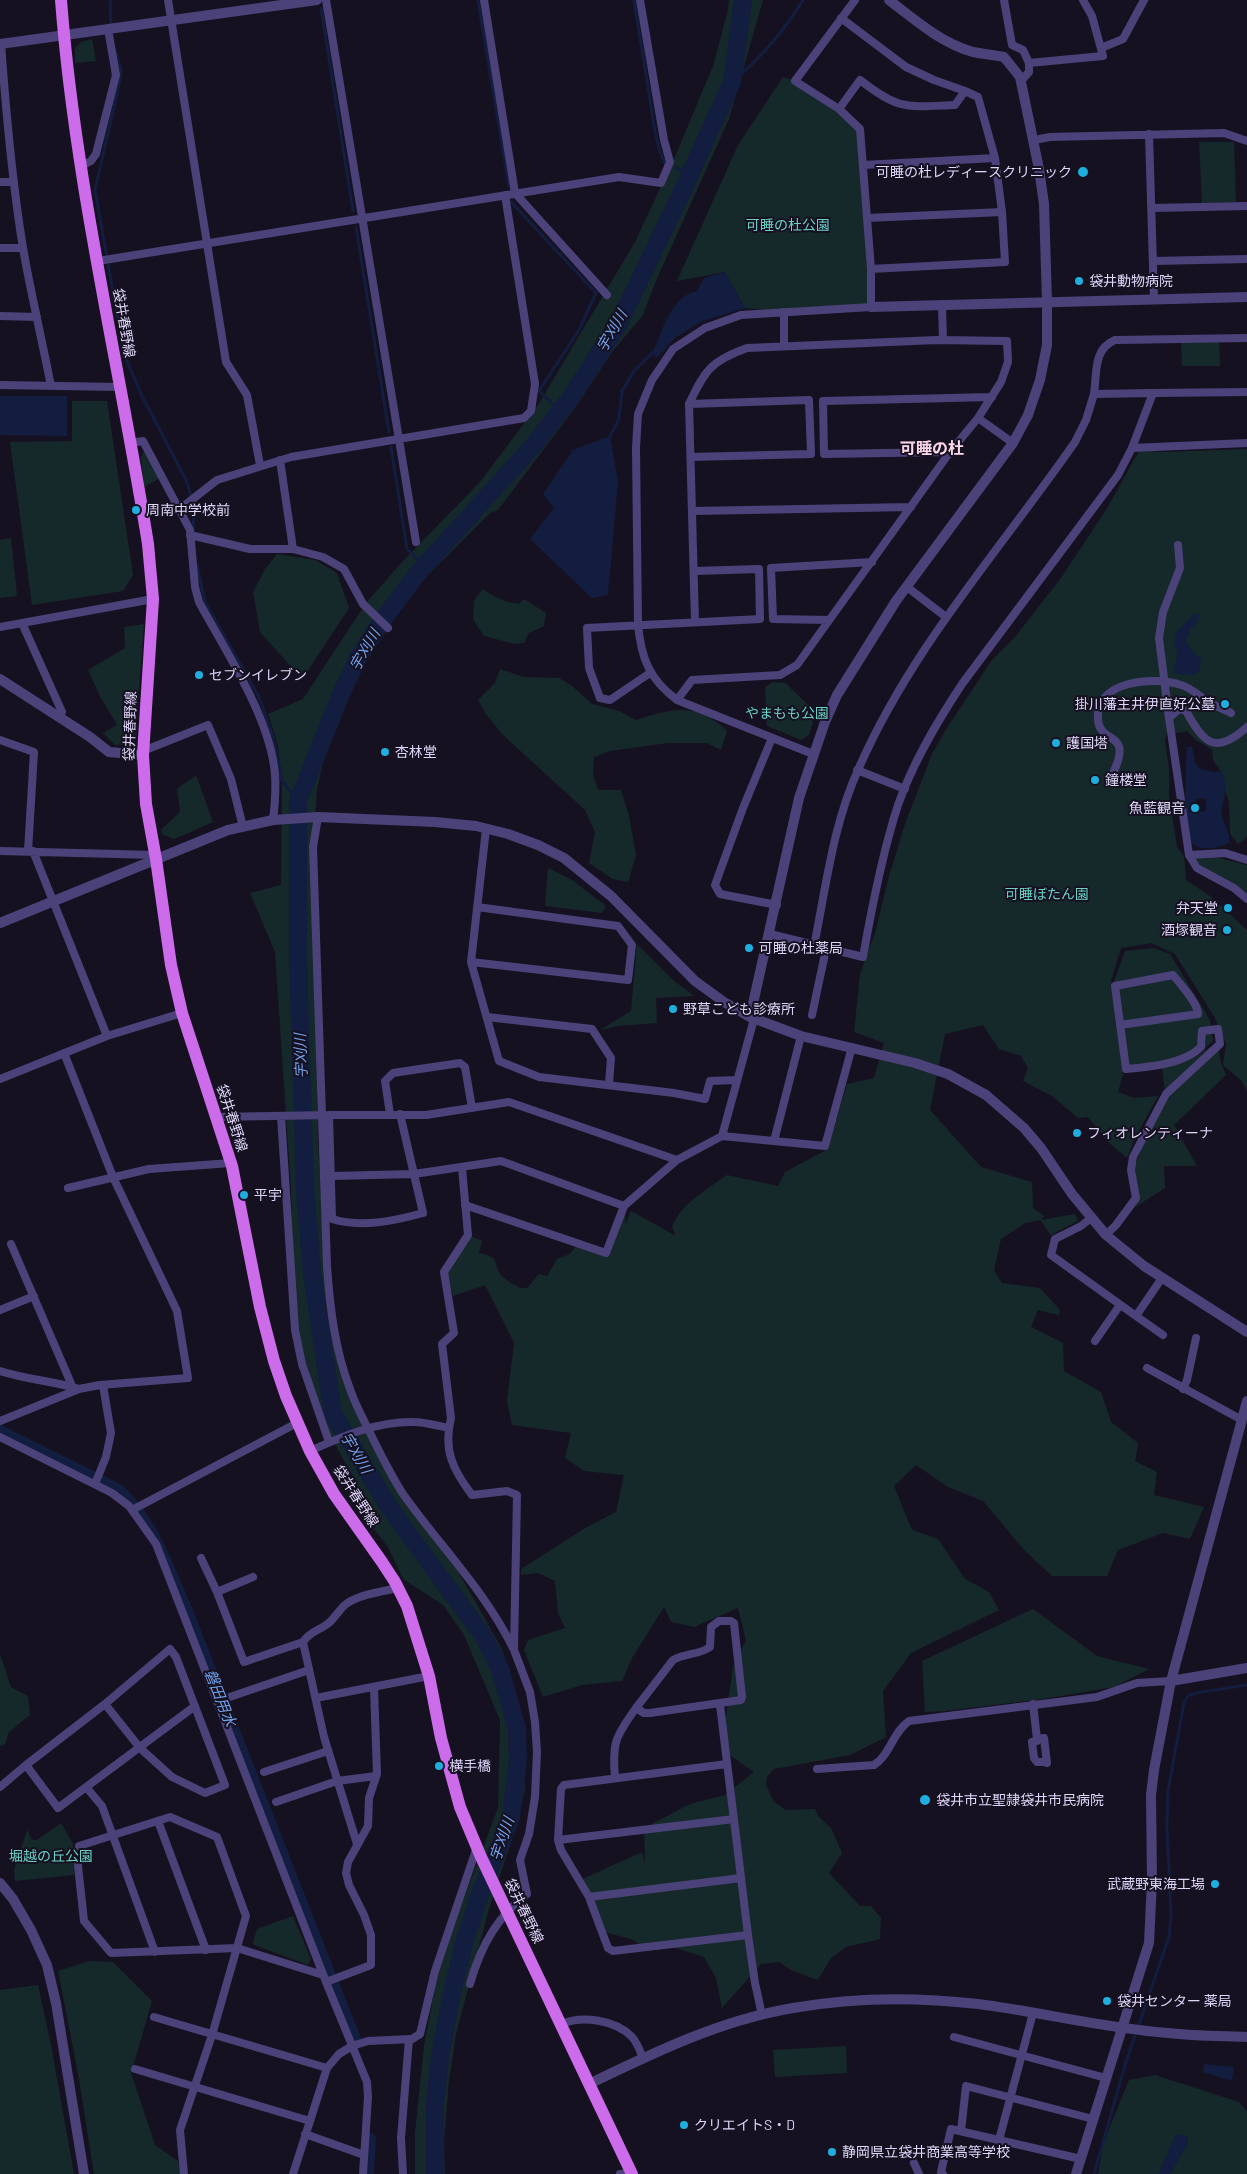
<!DOCTYPE html>
<meta charset="utf-8">
<style>
body{margin:0}
canvas{display:block;background:#161121}
</style>
<canvas width="1247" height="2174"></canvas>
<script>
const context = document.querySelector('canvas').getContext('2d');
context.lineJoin = 'round';
function fillPath(path, color) { context.fillStyle = color; context.fill(path, 'evenodd'); }
function stroke(path, color, width, dash) { context.strokeStyle = color; context.lineWidth = width; context.lineCap = dash ? 'butt' : 'round'; context.setLineDash(dash || []); context.stroke(path); }
function write(font, color, halo, rows, align = 'center') {
  context.font = font + ' Barlow,"Noto Sans JP",sans-serif'; context.lineWidth = 4; context.setLineDash([]); context.textBaseline = 'middle'; context.strokeStyle = halo; context.fillStyle = color; for (const [text, x, y, turn = 0] of rows) {
    context.save(); context.translate(x, y); context.rotate((+turn || 0) * Math.PI / 180); context.textAlign = isNaN(turn) ? turn : align; if (halo) context.strokeText(text, 0, 0); context.fillText(text, 0, 0); context.restore();
  }
}
const green = new Path2D(`
 M729 0H763L729 119 655 283 643 315 612 352 577 405 498 510 490 513 426 577 394 618 356 675 329 738 317 789 313 847 318 1141 326 1294 338 1367 351 1402 381 1463 459 1573 502 1649 522 1715 525 1789 516 1827 488 1912 456 2034 449 2081 444 2140 445 2174H415V2133L424 2045 440 1962 498 1808 500 1720 463 1633 443 1605 403 1579 388 1547 348 1495 355 1480 331 1437 296 1336 291 1189 275 952 250 893 281 885 282 781 278 745 268 714 303 699 366 603 404 560 480 482 538 405 635 242 677 152 713 66 727 14Z
 M92 39 96 61 75 63V48L81 42Z
 M783 77 795 81 860 129 871 307 784 312 745 308 725 272 677 281 738 145Z
 M1199 142H1234L1236 202 1202 203Z
 M1219 338 1220 366H1182L1181 339Z
 M72 401H107L133 575 123 591 32 605 10 442 72 441Z
 M1247 449V836L1243 841 1238 844 1230 834 1229 801 1222 783V773L1213 760 1212 750 1195 739 1187 731 1172 734 1169 720 1165 742 1169 769V797L1177 847 1184 856 1186 880 1210 896 1247 930V1091L1242 1081 1223 1065 1226 1044 1215 1018 1175 954 1151 943 1121 948 1111 981 1116 1013 1113 984 1125 951 1154 948 1170 954 1210 1020 1213 1041 1199 1053 1188 1059 1199 1055 1217 1042 1221 1063 1226 1075 1174 1125 1197 1166H1164L1165 1188 1132 1209 1137 1193 1135 1166 1144 1143 1166 1101 1162 1068 1124 1071 1118 1092 1134 1098 1158 1096 1134 1140 1127 1158 1108 1142 1088 1117 1078 1118 1052 1096 1023 1081 1028 1068 1021 1056 999 1049 983 1025 945 1034 930 1110 981 1167 1032 1182 1033 1208 1044 1216 1041 1220 1075 1214 1078 1221 1051 1235 1040 1220 1025 1223 1001 1239 994 1270 1002 1283 1040 1288 1060 1310 1059 1315 1038 1310 1031 1327 1063 1343 1064 1371 1101 1392 1111 1422 1138 1443 1135 1461 1157 1472 1154 1495 1204 1507 1190 1539 1163 1533 1118 1550 1107 1576H1052L1025 1551 983 1501 948 1487 916 1465 894 1486 912 1530 938 1539 965 1579 989 1592 999 1610 911 1653 883 1691 886 1737 850 1755 774 1769 767 1777 766 1785 774 1802 786 1810 815 1809 818 1816 831 1828 842 1853 829 1873 860 1906H871L881 1918 880 1939 846 1947 831 1958 818 1980 791 1970 779 1962 761 1964 722 2008 716 1978 704 1957 676 1948H646L631 1939 608 1933 594 1916 578 1881 642 1852 645 1865 644 1828 690 1804 725 1795 754 1772 727 1753 722 1744 733 1667 746 1640 738 1608 694 1627 671 1622 664 1607 632 1658 622 1681 582 1685 543 1697 524 1650 528 1640 565 1628 558 1613 555 1581 538 1573 521 1575V1569L587 1527 616 1512 624 1475 584 1471 565 1458 571 1433 512 1425 507 1401 514 1343 485 1285 453 1296 446 1269 468 1235 482 1241 479 1253C504 1258 491 1266 503 1277 508 1281 514 1285 520 1288H527L539 1274 547 1276 557 1259 570 1254 577 1245 609 1257 623 1217 626 1214 625 1226 631 1211 676 1236 672 1227C681 1203 707 1190 727 1175L778 1186 785 1172 828 1149 847 1084 874 1078 884 1043 854 1032 860 974 876 930 889 876 905 824 932 754 945 731 992 660 1015 637 1061 578 1106 510 1139 451 1164 452Z
 M144 451 160 478 144 487 141 457Z
 M11 538 17 596 0 598V540Z
 M277 554 315 560 337 573 349 608 307 672H296L260 632 253 592 265 569Z
 M483 589C495 598 505 602 519 604L524 599 546 613 544 626 529 633 524 643 515 644 484 636 473 619 474 601Z
 M144 624 135 741 132 744 115 745 103 733 117 725 101 698 88 670 125 648 124 627Z
 M500 669 524 677 559 678 571 685 592 704 619 711 636 720C673 708 697 702 727 731L721 750 707 743H668L610 751 594 757 593 775 598 790H621L629 816 636 855 628 882 613 879 589 863 595 832 585 810 503 735 485 713 478 700 495 683Z
 M773 682 785 683 816 712 809 735 801 740 767 726 765 687Z
 M196 775 213 822 174 839 162 834 161 830 180 812 177 789Z
 M1211 856 1247 865V894C1233 882 1201 874 1195 857Z
 M548 868 572 880 606 906 602 913 545 906Z
 M637 944 673 980 694 996 656 998 657 1023 618 1026 600 1030 631 1011Z
 M1033 1609 1097 1656 1149 1669 1114 1687 1043 1699 944 1711 925 1712 922 1661Z
 M0 1654 11 1687 28 1696 30 1715 9 1732 5 1744 0 1746Z
 M61 1823 73 1844 74 1875 15 1881 14 1870 27 1830 32 1840H37Z
 M293 1916 311 1959 308 1965 254 1945 253 1942 257 1929Z
 M89 1961 113 1962 152 2001 131 2073 155 2145 178 2161 182 2174H94L79 2079 58 1971Z
 M38 1985 51 2045 74 2174H0V1990Z
 M846 2046 847 2073 775 2077 773 2050Z
 M1155 2075 1239 2102 1247 2112V2174H1098L1103 2144 1129 2080Z`);
const water = new Path2D(`
 M725 272 745 308 700 322 675 338 656 359 653 352C663 330 670 297 697 291L704 278Z
 M0 396H67V436L0 435Z
 M610 436 618 481 608 595 592 598 530 539 554 508 543 494 573 450Z
 M1199 613 1198 622 1190 630 1186 642 1194 653 1201 659 1200 669 1195 675 1176 674 1173 672 1178 653 1174 643 1176 633 1193 615Z
 M1187 747H1192L1195 762 1199 768 1213 772 1222 771 1226 787 1221 814 1229 836V843C1219 848 1200 852 1192 843 1182 831 1186 764 1187 747ZM1202 798 1206 800V810L1203 812 1198 811 1194 806 1196 799Z
 M1204 2064 1234 2067 1232 2081 1203 2072Z
 M1182 2134 1188 2137V2144L1170 2174H1158L1175 2136Z`);
const stream = new Path2D(`
 M110 0 111 27
 M478 0 509 186
 M634 0 655 131 659 149 665 164
 M321 8 353 211
 M115 50 121 70 119 85 95 190 124 354 141 394 186 480 194 505 193 532
 M732 82C760 59 784 31 803 0
 M676 168 691 174
 M511 202 596 293 579 330 539 391 560 411
 M356 227 389 432
 M610 436 619 419 622 391 634 371 653 352
 M391 447 407 549 424 566
 M197 565 205 602 259 697 273 737 282 781 298 801
 M1094 2174 1126 2062 1169 1937 1171 1915 1167 1828 1168 1791 1184 1703 1188 1696 1196 1693 1247 1685`);
const canal = new Path2D(`
 M0 1430 119 1489C153 1520 167 1564 186 1606L356 2039
 M369 2174 371 2138`);
const river = new Path2D(`
 M435 2174V2103L440 2056 452 1993 465 1940 479 1897 511 1817 518 1760 517 1729 500 1669 484 1637 391 1510 333 1414 312 1273 305 1189 298 957V801L341 694 358 658 382 621 417 574 532 447 571 397 619 323 681 194 732 82 743 0`);
const minor = new Path2D(`
 M168 0 226 362 247 395 260 465
 M326 0 416 542
 M484 0 515 193 607 295
 M1004 0 1012 45 1023 50 1029 63
 M841 18 906 67 934 80 965 91
 M1 44C6 112 12 181 23 248 31 294 42 340 51 386
 M1101 48 1123 39 1144 0
 M1021 81 1029 72V63L1103 56 1092 16 1083 0
 M839 109 860 80C900 111 906 107 955 105L965 91 978 97 995 158 1002 212 1005 262 871 269
 M1149 134 1154 300
 M1034 140 1050 137 1224 133 1247 141
 M863 165 995 158
 M81 166 91 161 96 154 116 75 108 29
 M0 182H14
 M1152 208 1247 206
 M867 218 1002 212
 M0 248H23
 M98 261 619 177 661 183 670 162 664 140 640 0
 M1154 261 1247 259
 M942 304 943 340
 M0 316 37 317
 M784 346V312
 M0 385 120 387
 M1094 394C1097 373 1093 349 1115 340L1247 338
 M689 404 809 400 811 454 691 457
 M978 418 1013 443
 M130 443 143 441 190 530 195 587 199 602C226 652 270 717 275 774 276 789 275 804 273 820
 M1132 448 1247 443
 M950 452 824 454 823 401 992 397
 M280 460 293 549
 M180 509 217 480 291 457 524 418 531 411 535 384 505 195
 M692 511 911 507
 M190 535 250 549H293L323 557 344 569 363 604 388 628
 M907 587 946 617
 M829 620 773 619 771 568 872 562
 M22 623 62 712 60 718
 M0 627 153 599
 M650 673 610 700 600 698 589 668 587 628 760 619 759 569 695 571
 M677 700 692 680 780 675 797 665 950 452 978 418 1001 382 1008 362 1007 341 937 340 747 348C711 361 705 370 689 404L695 622
 M1169 718 1159 638 1163 612 1180 568 1178 545
 M1247 727C1215 756 1204 743 1186 711L1179 709 1169 718 1189 855 1197 868 1234 888 1247 899
 M772 738 743 808 715 885 720 894 777 905
 M0 740 34 752 28 851
 M143 751 208 725 231 779 243 827
 M813 754 677 700C649 679 641 658 638 624L636 448 638 414 652 380 673 349 705 328 741 315 871 307V269L860 129 839 109 795 81 855 0
 M857 770 905 789
 M1113 773C1134 730 1099 745 1098 719 1095 680 1155 676 1181 685 1192 688 1200 697 1210 703 1217 707 1224 709 1231 713
 M318 817 313 847 327 1266C330 1308 335 1350 350 1389 356 1407 366 1424 374 1441 383 1459 392 1477 403 1494 440 1546 485 1591 513 1648
 M486 829 471 962 499 1061 539 1077 674 1093 705 1099 710 1081 737 1080
 M0 851 155 855
 M33 851 107 1036
 M1189 855 1225 853 1247 860
 M770 934 863 957C872 906 882 854 898 805 913 762 937 722 962 684L1118 475 1132 448 1153 393 1247 392
 M814 946C826 887 833 825 858 770 911 648 1000 550 1075 442L1086 420 1094 394 1153 393
 M471 962 628 980 632 945 618 926 477 907
 M812 1015 826 949
 M487 1017 592 1029 611 1058 609 1084
 M0 1079 107 1036 182 1013
 M390 1114 385 1081 393 1073 460 1063 465 1067 472 1108
 M329 1115 332 1219C361 1228 394 1221 423 1213L400 1114
 M281 1116 295 1330 302 1364 329 1442
 M216 1117 329 1115H426L509 1102 677 1160
 M722 1136 754 1019
 M774 1141 801 1036
 M462 1168 468 1235 444 1272 454 1333 442 1344 451 1418C443 1450 453 1470 472 1495L507 1491 517 1495 514 1650 530 1692 535 1722 537 1752 535 1797 529 1834 520 1860 527 1894C497 1916 480 1948 470 1984
 M331 1176 414 1174 501 1161 624 1206
 M68 1188 149 1169 231 1163
 M465 1205 606 1253 624 1206 677 1160 722 1136 825 1146 852 1047
 M1091 1218 1081 1226 1055 1239 1051 1255 1136 1316 1162 1278
 M1106 1235 1116 1225 1136 1198 1131 1170 1133 1157 1166 1094 1220 1044 1218 1029 1202 1031 1201 1047C1184 1064 1149 1067 1126 1069L1115 986 1173 975C1181 985 1198 1003 1198 1014L1120 1025
 M11 1244 73 1388
 M0 1310 34 1296
 M1136 1316 1163 1335
 M1095 1341 1120 1305
 M1147 1368 1242 1420
 M0 1371C25 1379 51 1381 76 1388
 M1183 1389 1187 1380 1196 1338
 M0 1421 79 1389 100 1385 188 1378 177 1311 113 1177 64 1053
 M0 1437 112 1493 129 1506 156 1544 326 1982 367 2082 368 2097 363 2174
 M310 1451C343 1436 378 1421 414 1422 425 1422 437 1426 449 1428
 M95 1484 106 1457 111 1433 103 1385
 M132 1510 297 1423
 M201 1558 217 1592 244 1662 303 1642
 M217 1592 253 1577
 M316 1698 429 1676
 M218 1701 309 1670
 M1033 1704 1037 1739 1044 1738 1047 1763
 M720 1705 748 1935 755 1983 762 2015
 M1037 1739V1741L1032 1742 1034 1758 1037 1762H1047
 M727 1764 564 1785 561 1789 558 1840 561 1850 589 1897 608 1948 613 1951 748 1935
 M26 1765 105 1704 170 1649 176 1657 225 1785 205 1793 172 1777 140 1748 105 1704
 M817 1769 874 1765C890 1755 893 1732 909 1721L1097 1697 1137 1683 1171 1681
 M264 1772 328 1751
 M615 1778C612 1743 615 1737 636 1708L644 1713H650L741 1700 742 1697 734 1623 731 1621H719L711 1627 710 1647C700 1655 684 1653 673 1660L636 1708
 M0 1787 26 1765 58 1808 195 1706
 M86 1787 102 1806 155 1952
 M276 1802 337 1781 376 1776
 M158 1821 206 1950
 M558 1840 734 1819
 M357 1844 324 1737 303 1642C310 1631 321 1630 330 1622 336 1616 340 1609 346 1604 361 1594 380 1592 398 1588
 M589 1897 741 1878
 M326 1982 371 1965V1935L364 1915 349 1885 346 1873 348 1862 368 1826 369 1798 377 1774 374 1688
 M154 2017 327 2068
 M562 2024C582 2015 616 2020 632 2037 637 2042 640 2051 643 2058
 M954 2037 1106 2078
 M135 2069 310 2121
 M961 2131 966 2086 1093 2119
 M305 2134 364 2155
 M999 2140 1033 2013
 M914 2163 919 2174
 M184 2174 180 2130 212 2035 246 1916 217 1837 170 1817 79 1846 78 1866 84 1921 111 1953 237 1948 323 1975
 M293 2174 327 2068 339 2054 352 2046 368 2041 412 2039 420 2034 435 1971 477 1847
 M403 2174 401 2138 409 2039
 M620 2174 631 2173
 M943 2174 941 2172 951 2129 1081 2159`);
const tertiary = new Path2D(`
 M0 44 317 0
 M871 307 1247 297
 M0 679 90 737 109 752 143 755
 M0 923 228 830 273 820 318 817 435 822 476 826 508 834 538 845 564 858 611 896 695 981 724 1002 750 1017 801 1036 915 1063 948 1074 986 1095 1024 1128 1041 1148 1072 1194 1106 1235 1144 1266 1247 1332
 M750 1017 799 798 825 722 837 695 896 601 1013 443 1028 415 1040 380 1047 345V302L1044 204 1039 169 1020 77 1004 57C994 55 983 54 973 52 941 43 915 20 889 0
 M1171 1681 1247 1668
 M0 1883 13 1899 31 1930 47 1965 56 2003 84 2174
 M589 2084C655 2052 721 2020 793 2008 854 1997 917 1997 978 2004 1041 2012 1104 2028 1168 2033 1194 2036 1221 2036 1247 2037
 M1076 2174 1149 1943 1152 1881 1151 1795 1154 1770 1171 1681 1247 1401`);
const primary = new Path2D(`
 M61 0C75 183 119 363 148 544L153 599 143 755 146 804 156 859 171 965 182 1013 232 1166 260 1307 274 1361 286 1396 310 1451 334 1494 382 1562 395 1582 407 1606 429 1676 441 1738 460 1807 481 1857 632 2174`);
const markers = [
 [1083,172,6,"#1eafde"],
 [1079,281,5,"#1eafde"],
 [136,510,5,"#1eafde"],
 [199,675,5,"#1eafde"],
 [1225,704,5,"#1eafde"],
 [1056,743,5,"#1eafde"],
 [385,752,5,"#1eafde"],
 [1095,780,5,"#1eafde"],
 [1195,808,5,"#1eafde"],
 [1228,908,5,"#1eafde"],
 [1227,930,5,"#1eafde"],
 [749,948,5,"#1eafde"],
 [673,1009,5,"#1eafde"],
 [1077,1133,5,"#1eafde"],
 [244,1195,5,"#1eafde"],
 [439,1766,5,"#1eafde"],
 [925,1800,6,"#1eafde"],
 [1215,1884,5,"#1eafde"],
 [1107,2001,5,"#1eafde"],
 [684,2125,5,"#1eafde"],
 [832,2152,5,"#1eafde"]
];
const poiNames = [
 ["可睡の杜レディースクリニック",1072,172,"right"],
 ["袋井動物病院",1089,281],
 ["周南中学校前",146,510],
 ["セブンイレブン",209,675],
 ["掛川藩主井伊直好公墓",1215,704,"right"],
 ["護国塔",1066,743],
 ["杏林堂",395,752],
 ["鐘楼堂",1105,780],
 ["魚藍観音",1185,808,"right"],
 ["弁天堂",1218,908,"right"],
 ["酒塚観音",1217,930,"right"],
 ["可睡の杜薬局",759,948],
 ["野草こども診療所",683,1009],
 ["フィオレンティーナ",1087,1133],
 ["平宇",254,1195],
 ["横手橋",449,1766],
 ["袋井市立聖隷袋井市民病院",936,1800],
 ["武蔵野東海工場",1205,1884,"right"],
 ["袋井センター 薬局",1117,2001],
 ["クリエイトS・D",694,2125],
 ["静岡県立袋井商業高等学校",842,2152]
];
const parkNames = [
 ["可睡の杜公園",788,225],
 ["やまもも公園",787,713],
 ["可睡ぼたん園",1047,894],
 ["堀越の丘公園",51,1856]
];
const streetNames = [
 ["袋井春野線",124,323,80],
 ["袋井春野線",130,726,-88],
 ["袋井春野線",232,1118,72],
 ["袋井春野線",356,1496,57],
 ["袋井春野線",524,1911,64]
];
const waterNames = [
 ["宇刈川",612,331,-60],
 ["宇刈川",365,650,-60],
 ["宇刈川",301,1056,-92],
 ["宇刈川",356,1453,59],
 ["磐田用水",220,1698,68],
 ["宇刈川",502,1839,-71]
];
const quarterNames = [
 ["可睡の杜",932,449]
];
fillPath(green, '#15282a');
fillPath(water, '#121d3f');
stroke(stream, '#121d3f', 3);
stroke(canal, '#121d3f', 10);
stroke(river, '#121d3f', 18);
stroke(minor, '#4c427a', 8);
stroke(tertiary, '#4c427a', 10);
stroke(primary, '#cd6ceb', 12);
for (const [x, y, r, color] of markers) { const dot = new Path2D(); dot.arc(x, y, r, 0, 2 * Math.PI); context.fillStyle = color; context.fill(dot); stroke(dot, '#161121', 2); }
write('14px', '#dfd6f9', '#161121', poiNames, 'left');
write('14px', '#6cd0c5', '#161121', parkNames);
write('14px', '#dfd6f9', '#161121', streetNames);
write('italic 15px', '#72a2ec', '#161121', waterNames);
write('bold 16px', '#fad8e9', '#161121', quarterNames);
</script>
